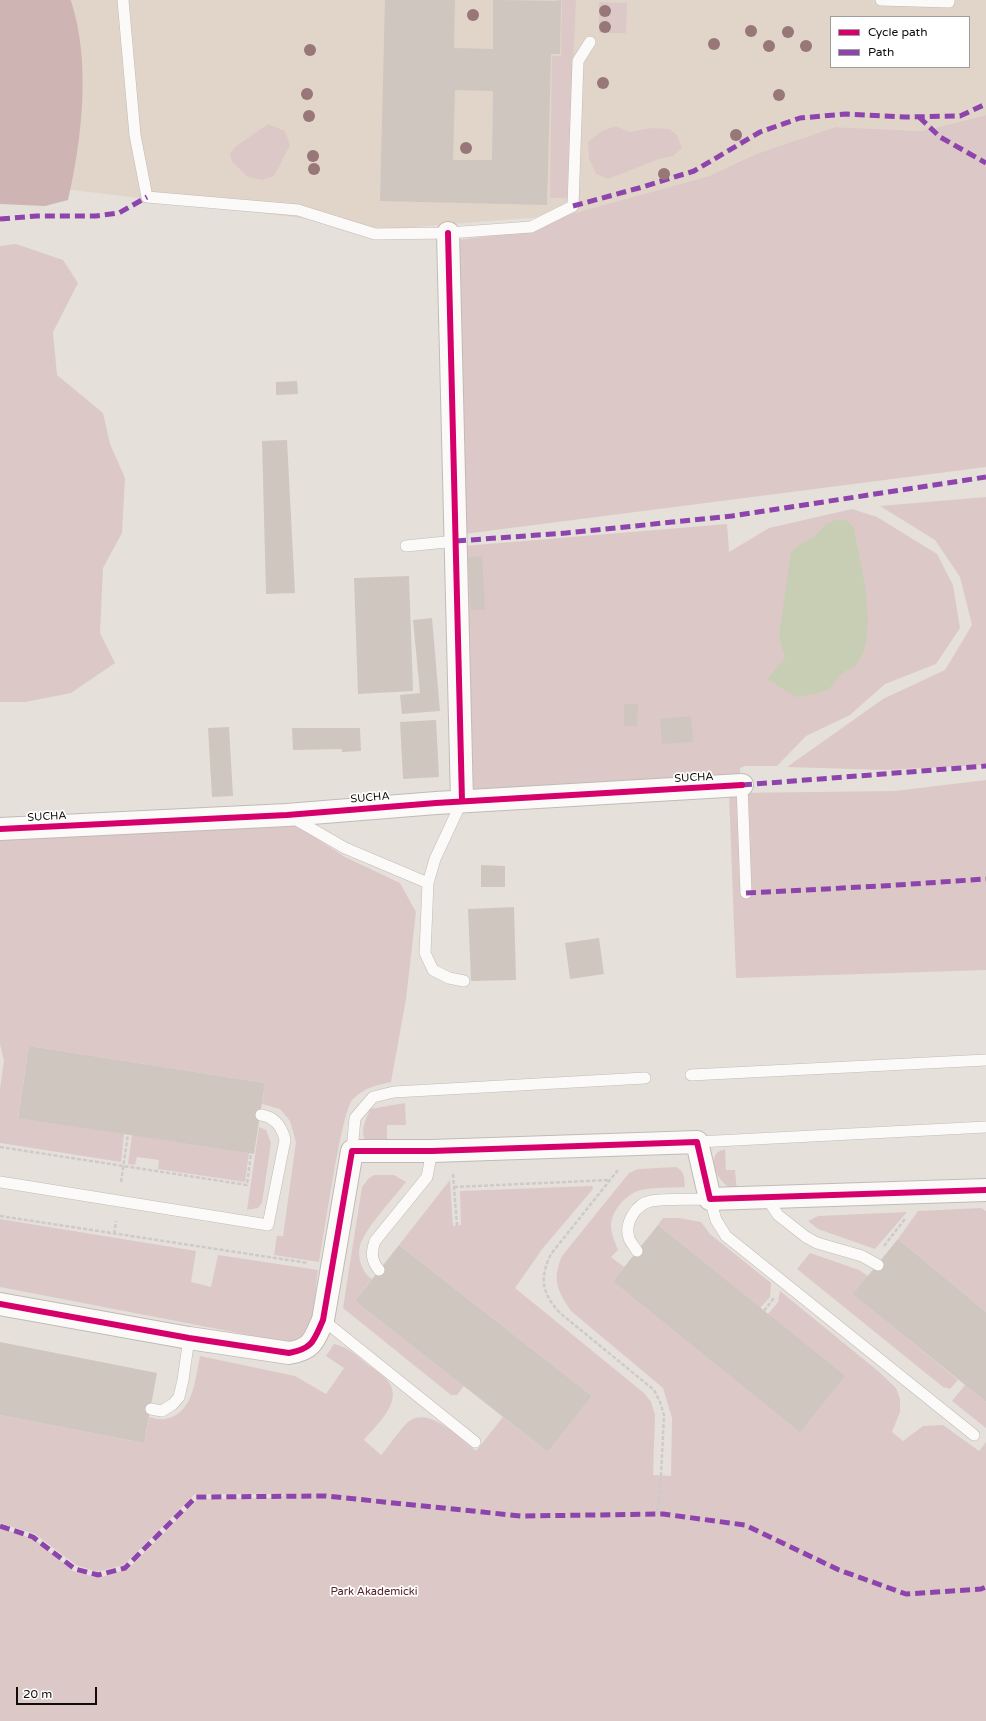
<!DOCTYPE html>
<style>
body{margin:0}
#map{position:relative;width:986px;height:1721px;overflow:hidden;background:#e6e0da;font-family:"Varela Round",sans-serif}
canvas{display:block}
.legend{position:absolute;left:830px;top:16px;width:140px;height:52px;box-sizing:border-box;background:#fff;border:1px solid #9f9e9c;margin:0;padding:5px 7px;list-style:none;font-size:12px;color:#100c08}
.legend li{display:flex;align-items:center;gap:8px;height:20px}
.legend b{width:20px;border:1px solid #9f9e9c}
.scale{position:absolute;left:16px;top:1687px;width:81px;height:18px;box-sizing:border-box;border:2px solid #100c08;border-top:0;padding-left:5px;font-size:12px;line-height:14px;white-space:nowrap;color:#100c08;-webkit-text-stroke:3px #fff;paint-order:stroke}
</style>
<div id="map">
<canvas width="986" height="1721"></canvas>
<ul class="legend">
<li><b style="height:5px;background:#d6006c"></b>Cycle path</li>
<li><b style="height:5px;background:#8e44ad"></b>Path</li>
</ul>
<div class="scale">20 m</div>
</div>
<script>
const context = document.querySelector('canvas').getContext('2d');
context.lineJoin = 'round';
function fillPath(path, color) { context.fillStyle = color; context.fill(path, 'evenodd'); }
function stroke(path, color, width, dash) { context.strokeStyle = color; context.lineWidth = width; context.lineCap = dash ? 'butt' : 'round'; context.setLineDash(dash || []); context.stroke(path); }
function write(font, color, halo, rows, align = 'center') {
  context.font = font + ' "Varela Round",sans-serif'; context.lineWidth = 3.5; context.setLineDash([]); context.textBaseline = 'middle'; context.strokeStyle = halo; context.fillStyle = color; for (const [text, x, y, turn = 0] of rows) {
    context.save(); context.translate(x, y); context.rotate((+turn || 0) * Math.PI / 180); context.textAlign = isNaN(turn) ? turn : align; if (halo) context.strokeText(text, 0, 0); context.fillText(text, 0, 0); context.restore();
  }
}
const built = new Path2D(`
 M0 0H986V115L922 131 835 127 756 154 709 176 567 215 390 229 0 181ZM831 17H969V67H831Z`);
const green = new Path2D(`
 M554 0H576L567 198H550L552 56H561L562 2Z
 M599 2 627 3 626 33H599Z
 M986 115V467L464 534 457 240 537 230 567 215 709 176 756 154 835 127 922 131Z
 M268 124 285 131 290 145 274 176 262 180 248 177 232 162 230 154 235 147Z
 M616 126 630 132 652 128 669 129 677 135 682 148 673 156 659 159 608 179 596 174 589 158 588 142 602 131Z
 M16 244 63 260 78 283 53 332 57 375 103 413 110 444 125 478 122 533 103 568 100 633 115 663 71 693 25 702H0V246Z
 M986 497V765L885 770 787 767 883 699 945 670 972 625 960 577 935 540 880 506Z
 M852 509 877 517 937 554 953 585 960 628 936 664 885 684 850 715 806 736 777 766H745L740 768V778L468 793 464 546 727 524 729 552 769 528Z
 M986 780V970L736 978 729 793 895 791Z
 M290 821 345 857 400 883 416 912 406 999 391 1082C376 1085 364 1088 353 1099 341 1110 324 1238 319 1262L274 1255 277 1236H283L296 1142 290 1121 280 1109 262 1104 265 1083 29 1046 18 1117 124 1134 121 1162 0 1143V1089L4 1061 0 1044V835Z
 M405 1103 406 1125H387V1144L365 1141C360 1129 366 1120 370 1109Z
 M259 1127 266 1130 271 1143 262 1203 258 1208 247 1210Z
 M132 1135 249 1153 245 1182 158 1169 159 1160 137 1157 135 1165 128 1164Z
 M725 1149 726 1170H735L737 1191C720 1187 701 1155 725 1149Z
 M676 1167C685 1171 684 1178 685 1187 671 1188 655 1187 641 1190 627 1193 611 1211 611 1226 611 1234 615 1242 618 1250L611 1257 624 1267 613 1281 768 1314 778 1302 780 1291 878 1371 896 1388 900 1399V1412L892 1432 903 1441 923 1426 943 1425 979 1451 986 1442V1721H0V1528L34 1539 73 1571 98 1578 128 1569 198 1499 281 1498 284 1494H195L124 1565 97 1572 76 1565 35 1534 0 1523V1415L144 1443 149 1417C154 1418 160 1420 165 1419 194 1414 195 1379 200 1356L295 1376 326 1394 344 1368 326 1356 334 1344C348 1347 357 1356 368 1365 374 1369 380 1373 385 1378 407 1399 377 1424 364 1440L381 1455C390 1445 397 1433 407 1423 428 1404 459 1438 476 1451L503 1417 548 1452 592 1396 399 1245 450 1180 453 1226 461 1225 460 1191 592 1186 593 1189 543 1248 515 1288 644 1393 651 1402 655 1415 653 1475 671 1476 672 1418 663 1388 571 1311C557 1291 552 1279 562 1256L629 1173 638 1169Z
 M374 1175H394L406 1182C395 1196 363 1231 360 1246 357 1257 362 1273 372 1279L355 1301 464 1386 457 1395H451L343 1308 362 1187 368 1179Z
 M981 1208 986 1211V1312L898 1239 918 1211Z
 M907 1212 875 1249 818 1229 808 1221 818 1216Z
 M663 1218H679L701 1222 710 1234 771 1283 770 1297 760 1308 658 1225Z
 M0 1219 196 1251 191 1282 211 1287 218 1255 318 1270C316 1283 314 1321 307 1331 302 1338 293 1341 285 1342L0 1287Z
 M810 1253 859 1270 868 1276 854 1294 958 1380 950 1389 943 1387 797 1269Z
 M965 1385 986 1402V1428L952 1401Z`);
const forest = new Path2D(`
 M0 0H70L71 1C91 62 82 138 68 200L45 206 0 204Z`);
const water = new Path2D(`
 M835 520H846L854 528C860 564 881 634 856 665 853 669 847 670 843 673 837 677 834 684 829 689 823 693 804 696 796 697L767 679 785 658 779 636 791 552 800 544 813 538 826 524Z`);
const building = new Path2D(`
 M385 0H455L454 48 493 49V0L561 1 560 54H551L547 205 380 201ZM455 90 493 91 492 160H453Z
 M297 381 298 394 276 395V382Z
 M287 440 295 593 266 594 262 441Z
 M482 556 485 610H471L468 557Z
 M409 576 413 691 358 694 354 578Z
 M432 618 440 711 402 714 400 695 420 693 413 620Z
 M624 704H638L637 726H624Z
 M691 716 693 742 662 744 660 719Z
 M436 720 439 777 403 779 400 722Z
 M229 727 233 796 212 797 208 728Z
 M292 728H360L361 751 342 752V749L293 750Z
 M481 865 505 866V887H481Z
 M514 907 516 980 471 981 468 909Z
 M599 938 604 974 570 979 565 943Z
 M29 1046 265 1083 254 1154 18 1118Z
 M658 1225 845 1376 800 1432 613 1281Z
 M898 1239 986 1312V1402L853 1294Z
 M399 1245 592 1396 548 1452 355 1301Z
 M0 1342 157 1373 144 1443 0 1415Z`);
const path = new Path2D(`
 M0 1147 247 1185 251 1153
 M618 1170 551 1254C539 1278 542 1294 560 1313L654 1390 660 1402 664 1415 661 1476 657 1514
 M453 1174 457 1226
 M121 1182 128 1134
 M454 1187 609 1180
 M0 1216 308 1263
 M114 1234 116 1221
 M884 1246 905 1219
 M764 1311 774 1298`);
const service = new Path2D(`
 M123 0 135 135 147 197 298 210 375 234 448 233 531 227 573 206 578 61 590 42
 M881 0 949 2V0
 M406 546 456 541
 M742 785 746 893
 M462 801 435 859 428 883 425 953 433 970 449 978 464 981
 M293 818 345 848 428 883
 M691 1075 986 1060
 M697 1142 986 1127
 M352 1151 355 1118 373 1097 394 1092 645 1078
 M0 1182 268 1225 285 1140C282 1127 275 1117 261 1115
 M766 1197 778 1215 806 1237 817 1243 862 1256 878 1265
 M637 1251C635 1247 630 1242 629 1238 624 1223 636 1204 651 1201 669 1198 691 1200 710 1199L716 1220 726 1236 974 1435
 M379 1270C371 1260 371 1253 375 1241L427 1177 432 1151
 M323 1320 475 1442
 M151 1409 162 1411 173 1404 179 1397 183 1380 189 1338`);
const minor = new Path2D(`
 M448 233 462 801
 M0 829 287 815 436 803 742 785
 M0 1304 189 1338 289 1353C313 1349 314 1340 323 1320L352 1151H432L697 1142 710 1199 986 1190`);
const quiet = new Path2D(`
 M919 117 940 137 986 163
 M573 206 639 188 694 171 760 132 800 118 846 114 905 117 960 116 986 104
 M0 219 37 216H96L119 213 147 197
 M456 541 566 533 732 516 986 477
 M742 785 986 766
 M746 893 882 886 986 879
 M0 1526 33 1537 75 1569 98 1575 125 1568 196 1497 326 1496 521 1516 663 1514 745 1525 839 1570 906 1594 981 1589 986 1587`);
const cycleway = new Path2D(`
 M448 233 462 801
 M0 829 287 815 436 803 742 785
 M0 1304 189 1338 289 1353C313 1349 314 1340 323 1320L352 1151H432L697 1142 710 1199 986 1190`);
const trees = [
 [605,11],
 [473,15],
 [605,27],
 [751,31],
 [788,32],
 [714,44],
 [769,46],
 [806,46],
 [310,50],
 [603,83],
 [307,94],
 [779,95],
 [309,116],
 [736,135],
 [466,148],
 [313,156],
 [314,169],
 [664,174]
];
const streetNames = [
 ["SUCHA",694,778,-3],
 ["SUCHA",370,798,-5],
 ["SUCHA",47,817,-3]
];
const parkNames = [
 ["Park Akademicki",374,1592]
];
fillPath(built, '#e1d5c9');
fillPath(green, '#dcc9c7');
fillPath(forest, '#ceb5b4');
fillPath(water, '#c8ceb4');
fillPath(building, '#cfc6c0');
stroke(service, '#c0bbb6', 12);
stroke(minor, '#c0bbb6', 24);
stroke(path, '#cdcbc9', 2.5, [4, 2]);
stroke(service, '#fbfaf9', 11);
stroke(minor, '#fbfaf9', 22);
stroke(quiet, '#8e44ad', 5, [10, 5]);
stroke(cycleway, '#d6006c', 6);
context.fillStyle = '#977778';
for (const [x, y] of trees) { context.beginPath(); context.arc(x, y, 6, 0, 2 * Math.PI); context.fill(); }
write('11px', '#100c08', '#fff', streetNames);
write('11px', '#562127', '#fff', parkNames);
</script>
